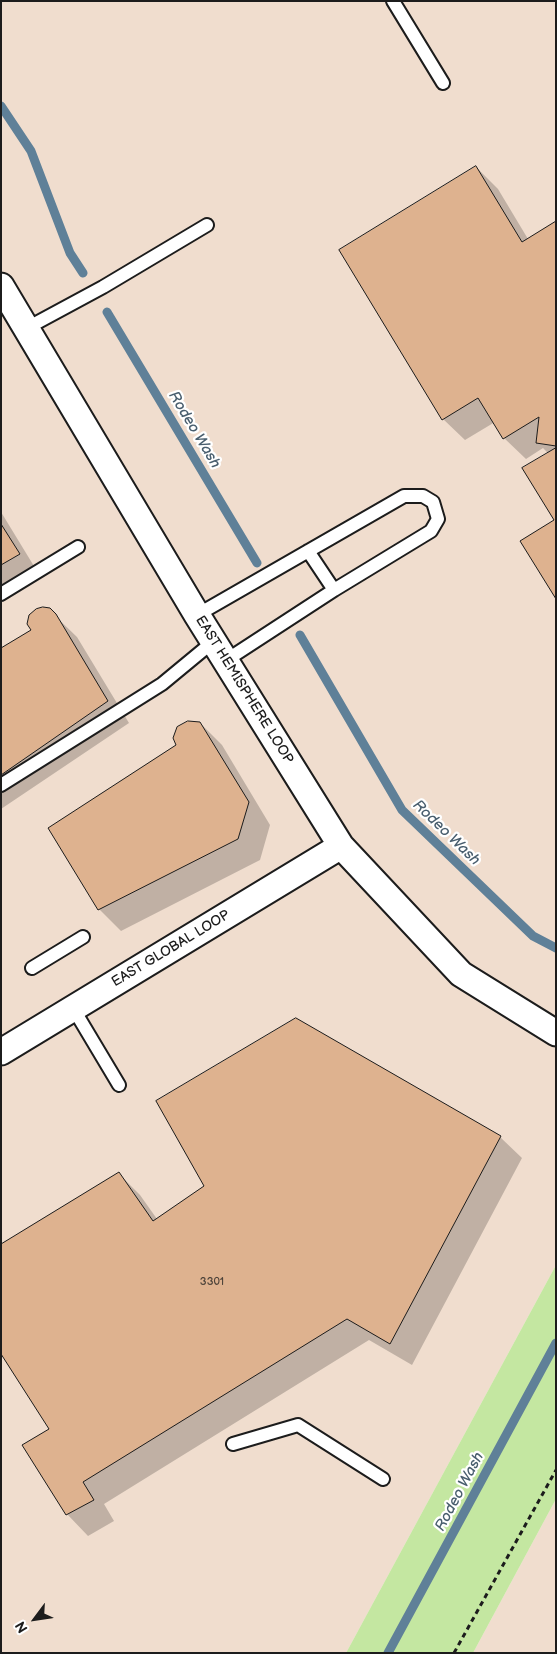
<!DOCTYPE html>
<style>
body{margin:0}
#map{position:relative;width:557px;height:1654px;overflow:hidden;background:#f8f0e9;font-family:"Balsamiq Sans",sans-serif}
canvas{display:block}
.frame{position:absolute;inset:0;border:2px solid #1c1c1c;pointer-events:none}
.north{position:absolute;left:10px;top:1594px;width:50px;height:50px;-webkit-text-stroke:4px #fff;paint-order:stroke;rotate:239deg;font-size:14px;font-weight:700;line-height:20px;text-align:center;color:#1c1c1c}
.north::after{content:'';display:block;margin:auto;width:18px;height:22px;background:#1c1c1c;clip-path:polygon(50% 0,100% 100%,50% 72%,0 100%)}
</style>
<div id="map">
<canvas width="557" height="1654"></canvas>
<div class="frame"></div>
<div class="north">N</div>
</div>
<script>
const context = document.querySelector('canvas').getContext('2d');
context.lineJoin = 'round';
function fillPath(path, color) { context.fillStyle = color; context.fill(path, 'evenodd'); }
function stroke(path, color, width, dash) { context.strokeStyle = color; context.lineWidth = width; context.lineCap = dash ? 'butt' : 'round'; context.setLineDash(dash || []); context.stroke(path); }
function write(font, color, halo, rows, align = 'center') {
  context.font = font + ' "Balsamiq Sans",sans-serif'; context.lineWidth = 4.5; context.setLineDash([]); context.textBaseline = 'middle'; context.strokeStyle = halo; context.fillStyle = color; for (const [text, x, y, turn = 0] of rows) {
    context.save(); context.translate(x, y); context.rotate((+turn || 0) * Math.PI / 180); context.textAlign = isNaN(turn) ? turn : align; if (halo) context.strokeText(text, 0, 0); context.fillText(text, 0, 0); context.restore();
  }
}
const built = new Path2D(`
 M1 1H556V1265L346 1653H1Z
 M556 1499V1653H473Z`);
const green = new Path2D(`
 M556 1265V1499L473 1653H346Z`);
const shadow = new Path2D(`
 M476 167 498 189 528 239 556 223V597V521L549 454 543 448 526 459 504 438 495 422 465 440 443 419Z
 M1 512 40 576 1 600Z
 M49 610 77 637 129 723 1 809V650L33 630Z
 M200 723 222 745 270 825 260 860 121 931 99 909 178 745Z
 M500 1137 522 1158 412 1365 369 1340 104 1504 114 1521 88 1536 67 1514 50 1429 119 1174 140 1195 157 1219Z`);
const stream = new Path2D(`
 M1 106 31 151 70 253 83 273
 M107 312 257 563
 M300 635 402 810 533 936 556 948
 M388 1653 556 1343`);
const building = new Path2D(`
 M476 166 522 242 556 221V446L536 443 539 417 503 439 478 398 442 420 339 250Z
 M556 448V599L520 541 554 520 522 468Z
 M1 524 20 554 1 565Z
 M43 607 50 608 56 614 108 701 1 775V648L31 630 27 624 29 615 36 609Z
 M188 721 200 722 249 802 238 839 98 910 48 828 176 745 173 738 177 727Z
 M296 1018 501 1136 390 1344 347 1319 83 1482 94 1500 66 1515 22 1445 49 1429 1 1354V1244L119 1172 153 1221 204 1186 156 1101Z`);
const path = new Path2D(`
 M454 1653 556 1470`);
const service = new Path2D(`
 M393 1 443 83
 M27 328 103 287 207 225
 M308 551 334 590
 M1 594 78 547
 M197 615 404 496H423L433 502 438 519 431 531 334 590 225 661
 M1 785 162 684 214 641
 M32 968 83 937
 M73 1008 119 1085
 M233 1444 298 1425 383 1479`);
const minor = new Path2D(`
 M1 286 197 615 341 846 461 974 556 1033
 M1 1052 341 846`);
const numberNames = [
 ["3301",212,1282]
];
const streetNames = [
 ["EAST HEMISPHERE LOOP",244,690,58],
 ["EAST GLOBAL LOOP",171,949,-31]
];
const waterNames = [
 ["Rodeo Wash",194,430,59],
 ["Rodeo Wash",446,833,44],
 ["Rodeo Wash",460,1492,-62]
];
fillPath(built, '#f0ddce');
fillPath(green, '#c4e7a1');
fillPath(shadow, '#0003');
stroke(stream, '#5f8098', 9);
fillPath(building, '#deb28f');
stroke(building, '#1c1c1c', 1);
stroke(service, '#1c1c1c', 16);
stroke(minor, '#1c1c1c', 29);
stroke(path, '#1c1c1c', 3, [5, 4]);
stroke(service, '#fff', 12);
stroke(minor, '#fff', 25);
write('11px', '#4c4239', null, numberNames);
write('14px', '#1c1c1c', '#fff', streetNames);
write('italic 15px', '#495e6e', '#fff', waterNames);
</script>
